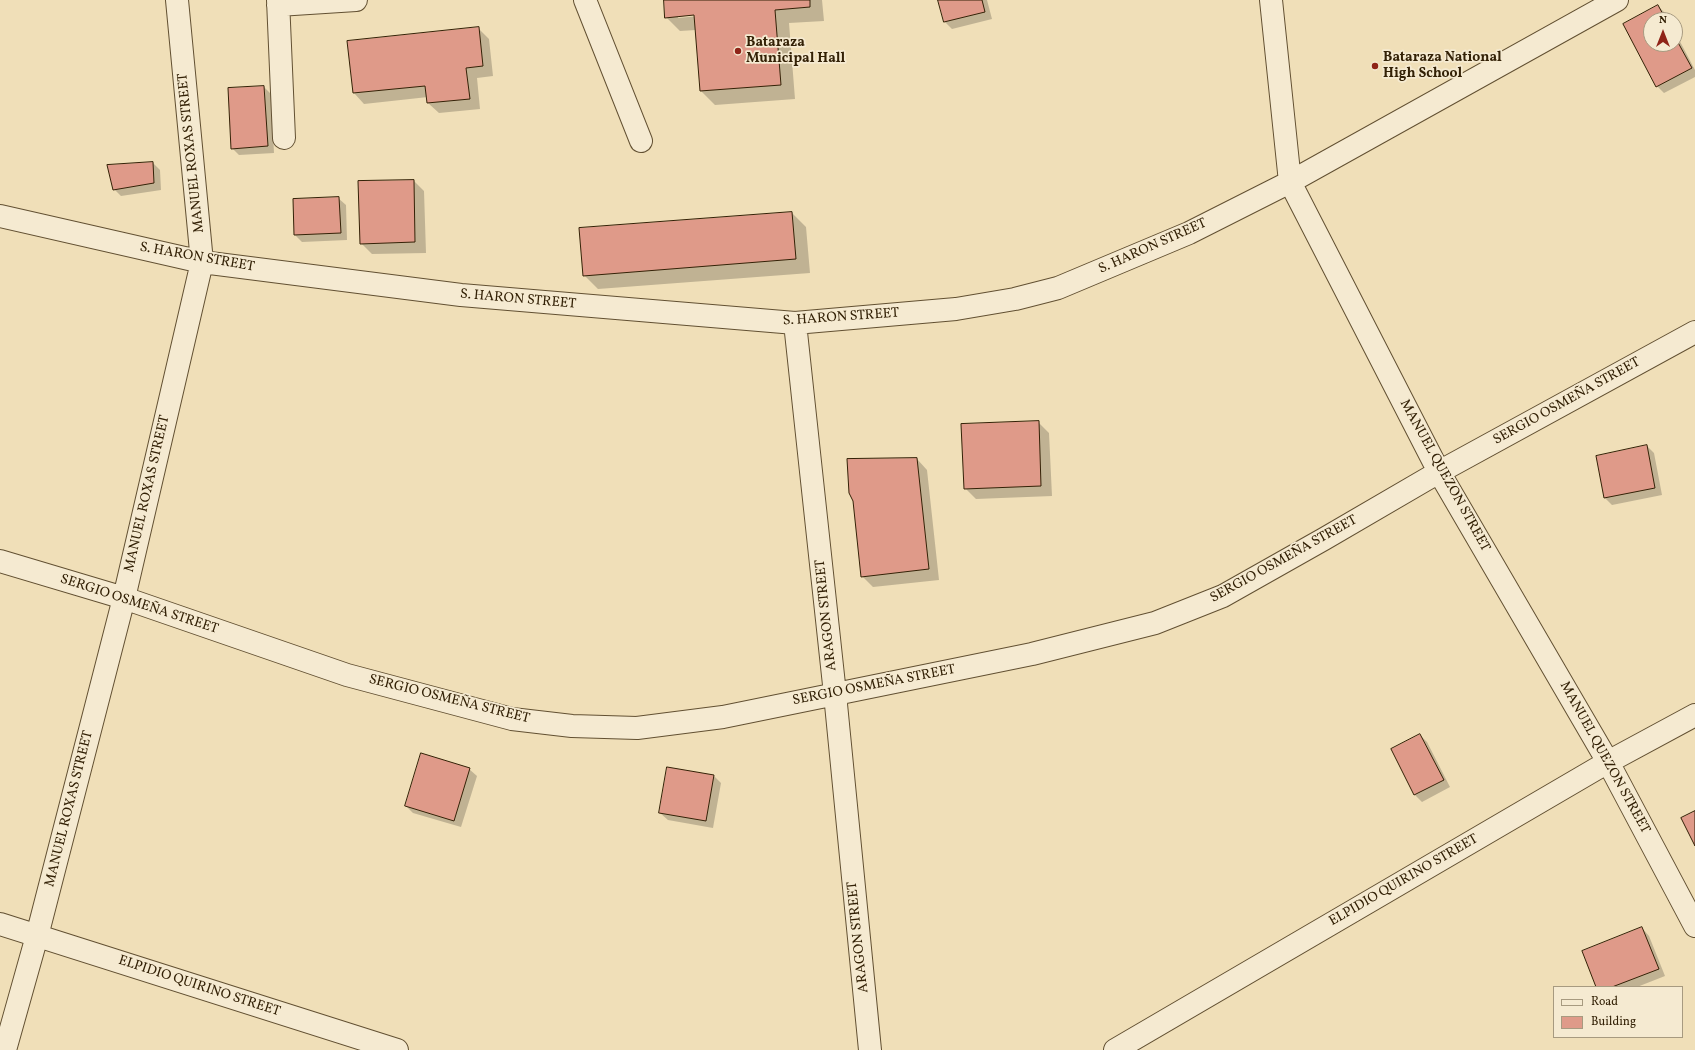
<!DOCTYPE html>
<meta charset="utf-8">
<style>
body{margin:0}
#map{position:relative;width:1695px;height:1050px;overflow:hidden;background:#f0dfb8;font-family:Vollkorn,serif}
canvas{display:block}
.legend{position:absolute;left:1553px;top:986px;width:130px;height:52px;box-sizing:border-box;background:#f5ead1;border:1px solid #a79a80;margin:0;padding:5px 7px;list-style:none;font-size:12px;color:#332106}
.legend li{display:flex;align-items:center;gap:8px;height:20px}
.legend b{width:20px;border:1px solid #a79a80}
.north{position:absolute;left:1643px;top:12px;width:40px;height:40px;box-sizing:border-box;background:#f5ead1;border:1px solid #a79a80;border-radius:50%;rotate:0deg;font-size:11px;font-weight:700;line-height:16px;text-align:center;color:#332106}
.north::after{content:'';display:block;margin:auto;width:14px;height:18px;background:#8f2418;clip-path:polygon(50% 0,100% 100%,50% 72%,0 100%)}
</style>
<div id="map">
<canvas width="1695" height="1050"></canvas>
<ul class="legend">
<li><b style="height:5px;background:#f5ead1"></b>Road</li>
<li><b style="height:11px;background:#df9a89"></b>Building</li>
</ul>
<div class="north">N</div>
</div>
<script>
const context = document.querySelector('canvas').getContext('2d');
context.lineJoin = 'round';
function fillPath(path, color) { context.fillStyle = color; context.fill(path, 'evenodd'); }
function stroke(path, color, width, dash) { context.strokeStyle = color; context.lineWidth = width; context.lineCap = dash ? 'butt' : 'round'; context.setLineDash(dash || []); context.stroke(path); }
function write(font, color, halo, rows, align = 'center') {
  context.font = font + ' Vollkorn,serif'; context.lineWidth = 3.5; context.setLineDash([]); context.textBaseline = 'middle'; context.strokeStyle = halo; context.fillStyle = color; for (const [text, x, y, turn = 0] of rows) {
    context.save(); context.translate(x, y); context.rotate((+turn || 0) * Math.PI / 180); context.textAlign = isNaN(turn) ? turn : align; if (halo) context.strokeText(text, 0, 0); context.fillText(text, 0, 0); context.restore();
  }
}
const shadow = new Path2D(`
 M665 0H822L824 21 789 23 795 99 715 105 701 91 696 30 680 31 666 17ZM699 14V16L678 18V16Z
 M939 0H987L992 19 952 29 945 22Z
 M1658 6 1665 13 1669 20H1651V44H1675V32L1695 70V77L1664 93 1657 86 1624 24Z
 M478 28 489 39 493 76 477 78 480 109 439 113 428 103V97L364 104 354 93Z
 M264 87 271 94 274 153 239 155 232 148Z
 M153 163 160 170 161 190 121 196 114 189Z
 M414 181 424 191 426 253 372 254 361 243Z
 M338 198 346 205 347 240 302 242 295 235Z
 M792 213 806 227 810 273 598 289 584 275Z
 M1038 422 1049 433 1052 496 976 499 965 488Z
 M1647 446 1654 453 1662 495 1612 505 1605 498Z
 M917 459 927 470 939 580 873 587 862 576Z
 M1420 735 1427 742 1450 787 1422 802 1415 795 1392 750Z
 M469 769 477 776 461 827 413 813 406 806Z
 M714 776 721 783 713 828 668 820 660 813Z
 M1642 928 1649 936 1665 976 1637 987H1597Z`);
const building = new Path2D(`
 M664 0H810V7L775 10 781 85 700 91 694 15 665 18Z
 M938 0H982L985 12 944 22Z
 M1658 5 1666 20H1651V44H1675V37L1692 68 1656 87 1623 24Z
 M479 27 483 66 466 68 470 99 427 103 425 86 353 93 347 41Z
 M264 86 268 146 231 149 228 88Z
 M153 162 154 183 113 190 107 165Z
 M414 180 415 242 360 244 358 181Z
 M339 197 341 233 294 235 293 199Z
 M792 212 796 259 583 276 579 228Z
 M1039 421 1041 486 964 489 961 424Z
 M1647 445 1655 488 1604 498 1596 456Z
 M917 458 929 569 861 577 853 501 849 493 847 459Z
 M1420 734 1444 780 1414 795 1391 749Z
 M421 753 470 768 454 821 405 806Z
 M667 767 714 775 706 821 659 813Z
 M1695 811V846L1681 818Z
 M1642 927 1659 969 1612 987H1596L1582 951Z`);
const minor = new Path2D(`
 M278 0 284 138
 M585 0 641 141
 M1271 0 1290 182 1439 472 1608 762 1695 926
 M278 5 356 0
 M0 216 202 262 461 295 795 323 956 309 1015 299 1058 288 1189 233 1290 182 1617 0
 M795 323 835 694 870 1050
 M0 561 124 598 347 675 512 719 572 726 637 728 723 717 1032 654 1155 623 1223 596 1324 539 1439 472 1695 332
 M0 924 397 1050
 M5 1050 37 936 124 598 202 262 177 0
 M1115 1050 1608 762 1695 715`);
const markers = [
 [738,51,4,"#8f2418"],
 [1375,66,4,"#8f2418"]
];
const poiNames = [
 ["Bataraza",746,43],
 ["Municipal Hall",746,59],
 ["Bataraza National",1383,58],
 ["High School",1383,74]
];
const streetNames = [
 ["MANUEL ROXAS STREET",192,153,-96],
 ["S. HARON STREET",1153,247,-24],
 ["S. HARON STREET",197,258,10],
 ["S. HARON STREET",518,300,5],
 ["S. HARON STREET",841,318,-4],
 ["SERGIO OSMEÑA STREET",1567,402,-29],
 ["MANUEL QUEZON STREET",1444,476,61],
 ["MANUEL ROXAS STREET",148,494,-77],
 ["SERGIO OSMEÑA STREET",1284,560,-29],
 ["SERGIO OSMEÑA STREET",139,605,18],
 ["ARAGON STREET",827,615,-96],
 ["SERGIO OSMEÑA STREET",874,686,-11],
 ["SERGIO OSMEÑA STREET",449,700,14],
 ["MANUEL QUEZON STREET",1604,758,61],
 ["MANUEL ROXAS STREET",70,809,-76],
 ["ELPIDIO QUIRINO STREET",1404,881,-30],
 ["ARAGON STREET",859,937,-96],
 ["ELPIDIO QUIRINO STREET",199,987,18]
];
fillPath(shadow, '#0003');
fillPath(building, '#df9a89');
stroke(building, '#332106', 1);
stroke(minor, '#625032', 24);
stroke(minor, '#f5ead1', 22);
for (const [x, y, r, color] of markers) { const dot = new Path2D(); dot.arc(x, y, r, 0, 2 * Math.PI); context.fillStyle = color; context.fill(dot); stroke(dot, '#f5ead1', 1.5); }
write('bold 14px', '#332106', '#f5ead1', poiNames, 'left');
write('14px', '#332106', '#f5ead1', streetNames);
</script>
